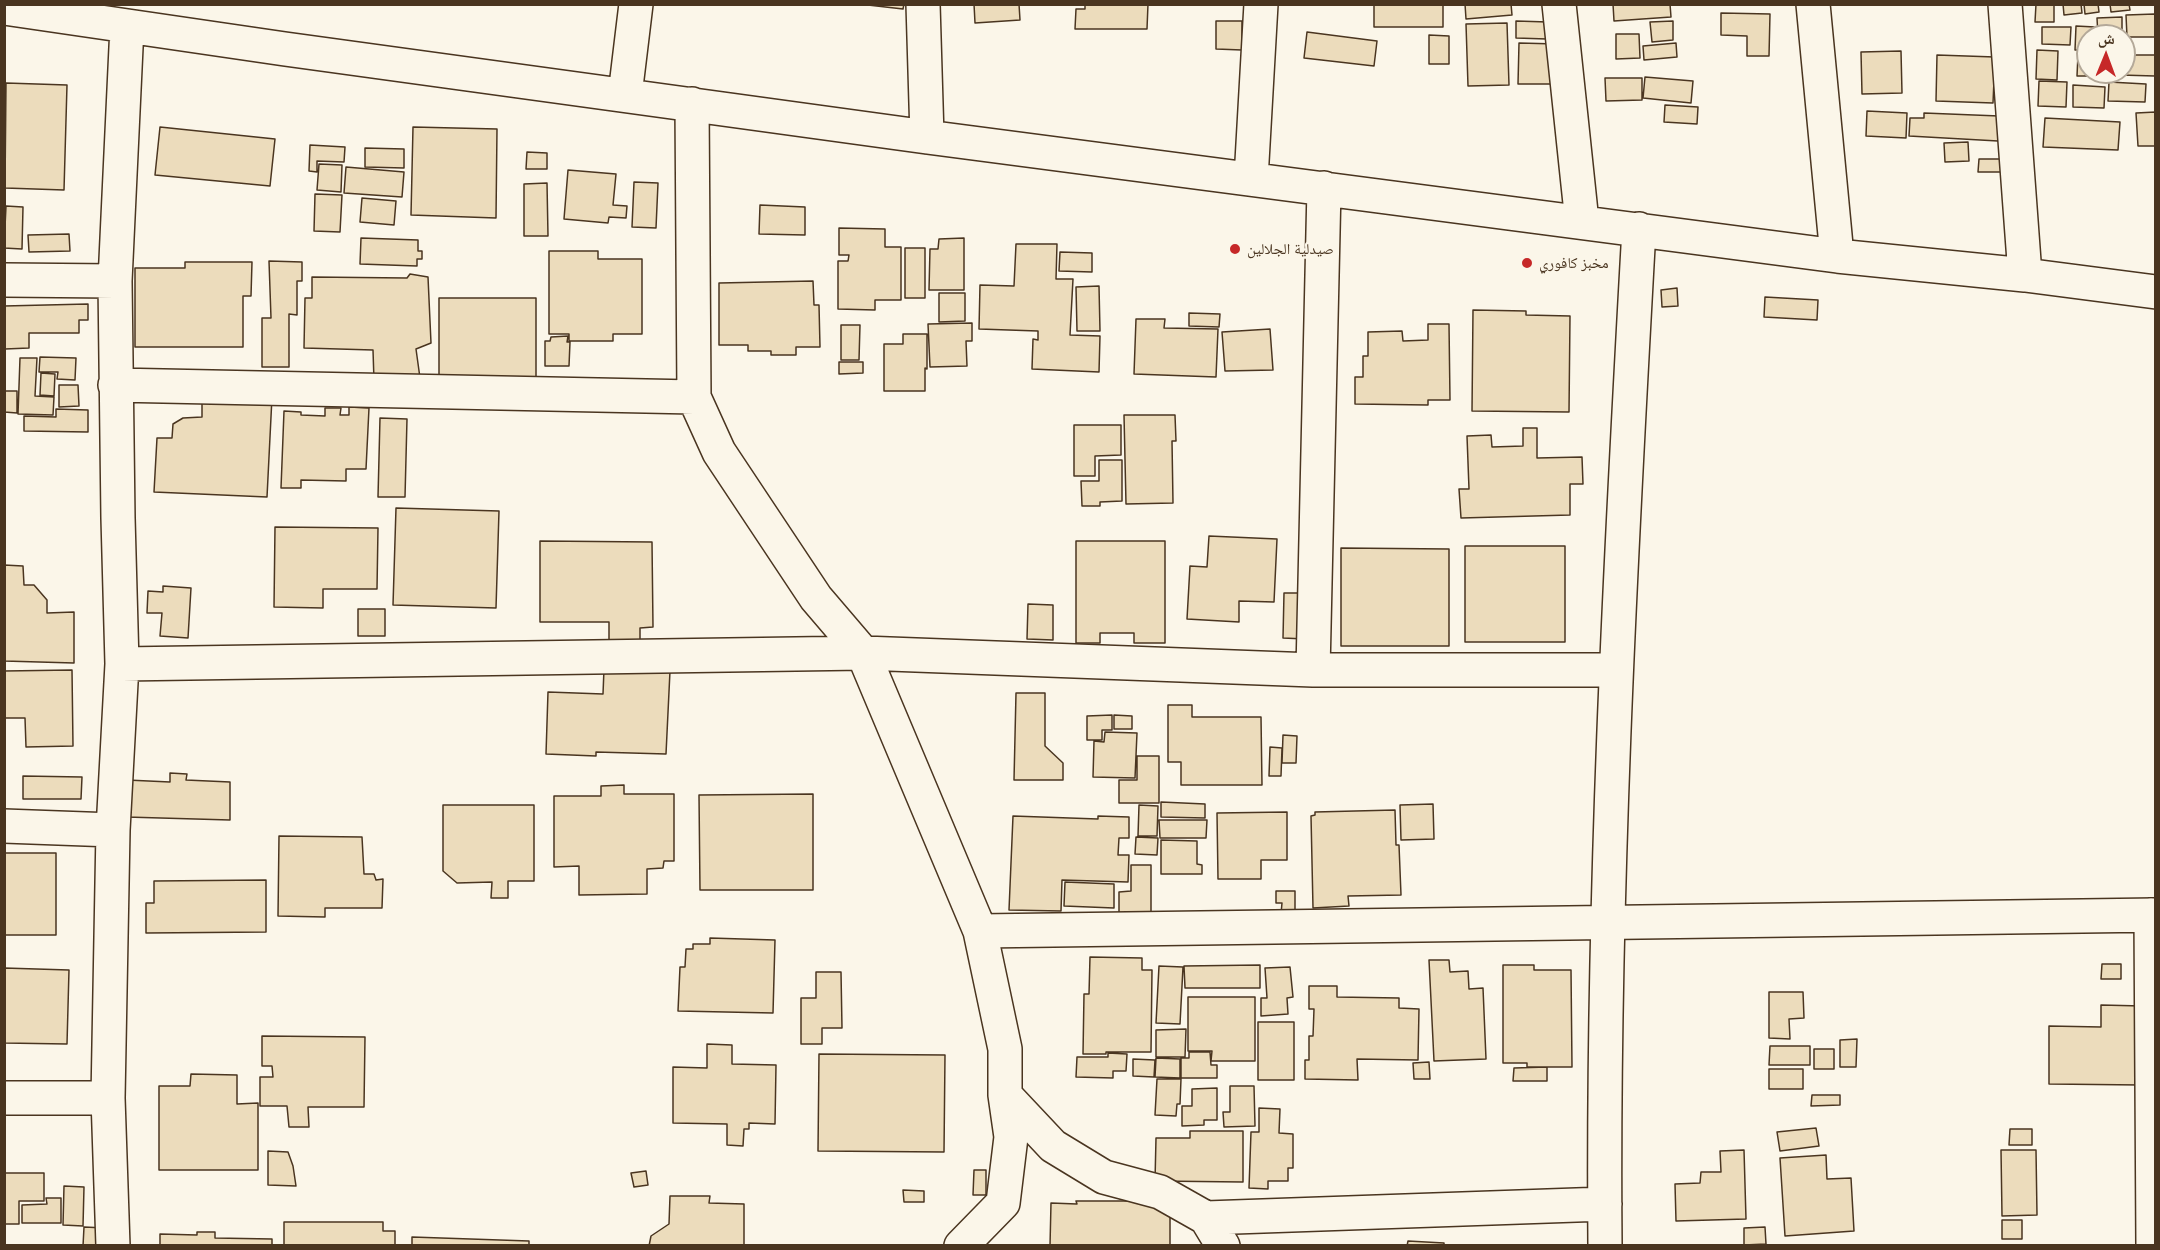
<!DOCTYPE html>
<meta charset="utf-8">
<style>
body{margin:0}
#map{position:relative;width:2160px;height:1250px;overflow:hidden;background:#fbf6e9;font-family:Mulish,"Noto Naskh Arabic",sans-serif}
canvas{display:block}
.frame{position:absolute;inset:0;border:6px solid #4a3520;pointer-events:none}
.north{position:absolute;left:2076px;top:24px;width:60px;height:60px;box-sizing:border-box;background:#fbf6e9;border:2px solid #b4a999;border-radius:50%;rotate:1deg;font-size:16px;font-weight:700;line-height:24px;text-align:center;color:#4a3520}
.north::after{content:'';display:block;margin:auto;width:21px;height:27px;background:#c62828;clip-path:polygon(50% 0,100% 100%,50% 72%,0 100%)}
</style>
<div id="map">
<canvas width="2160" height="1250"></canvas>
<div class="frame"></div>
<div class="north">ش</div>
</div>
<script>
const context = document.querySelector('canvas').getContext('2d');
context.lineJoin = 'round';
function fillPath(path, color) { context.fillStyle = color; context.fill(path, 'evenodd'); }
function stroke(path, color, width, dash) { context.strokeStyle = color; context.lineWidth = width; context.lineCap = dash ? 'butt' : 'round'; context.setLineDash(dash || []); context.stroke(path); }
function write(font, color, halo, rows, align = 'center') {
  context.font = font + ' Mulish,"Noto Naskh Arabic",sans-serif'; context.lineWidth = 4.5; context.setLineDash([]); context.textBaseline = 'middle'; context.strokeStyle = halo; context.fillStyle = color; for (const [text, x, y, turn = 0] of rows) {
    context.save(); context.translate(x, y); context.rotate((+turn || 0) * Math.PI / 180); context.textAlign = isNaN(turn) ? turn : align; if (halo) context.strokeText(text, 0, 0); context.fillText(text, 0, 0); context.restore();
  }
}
const building = new Path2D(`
 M859 4H904L903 9Z
 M974 4H1019L1020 20 975 23Z
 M1085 4H1148L1147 29H1075L1076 9H1085Z
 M1374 4H1443V27H1374Z
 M1465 4H1511L1512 15 1466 19Z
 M1613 4H1670L1671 17 1614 21Z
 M2036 4 2054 5V22H2035Z
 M2063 4H2081L2082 13 2064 15Z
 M2084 4H2098L2099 12 2085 14Z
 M2110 4H2129L2130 10 2111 12Z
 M1721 13 1770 14 1769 56H1747V36L1721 35Z
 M2155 14 2156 37H2127L2126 15Z
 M2122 17V36H2098L2097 18Z
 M1216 21H1242V50L1216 49Z
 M1516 21 1548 22 1547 39 1516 38Z
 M1673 21V40L1652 42 1650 22Z
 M1507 23 1509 85 1468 86 1466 24Z
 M2076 26 2095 27V36H2088V50H2075Z
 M2042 27H2071L2070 45 2042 44Z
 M1307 32 1377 41 1374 66 1304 58Z
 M1616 34H1639L1640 58 1616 59Z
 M1429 35 1449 36V64H1429Z
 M1519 43 1557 44V84H1518Z
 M1676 43 1677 57 1644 60 1643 46Z
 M2037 50 2058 51 2057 80 2036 79Z
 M1901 51 1902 93 1862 94 1861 52Z
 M2078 54H2088V72H2097V76H2077Z
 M1937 55 1995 57 1993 103 1936 101Z
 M2132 55H2156L2155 76 2120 75V72H2124V62H2131Z
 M1645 77 1693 81 1691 103 1643 98Z
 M1605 78H1642V100L1606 101Z
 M2039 81 2067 82 2066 107 2038 106Z
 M2109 82 2146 84 2145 102 2108 101Z
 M6 83 67 85 64 190 5 188Z
 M2073 85 2105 87 2104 108 2073 107Z
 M1665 105 1698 107 1697 124 1664 122Z
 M1867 111 1907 113 1906 138 1866 136Z
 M2156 112V146H2138L2136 113Z
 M1924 113 1999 116 1998 141 1909 136 1910 118H1924Z
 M2045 118 2120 122 2118 150 2043 147Z
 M160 127 275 139 270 186 155 175Z
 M413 127 497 129 496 218 411 215Z
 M1968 142 1969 161 1945 162 1944 143Z
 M310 145 345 147 344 162 317 161V172L309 171Z
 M365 148 404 149V168L365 167Z
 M527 152 547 153V169H526Z
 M1979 159H2007L2008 172H1978Z
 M319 164 342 165 341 192 317 190Z
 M346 167 404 172 402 197 344 193Z
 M568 170 616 174 613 205 627 206 626 218 609 217 608 223 564 219Z
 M634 182 658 183 656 228 632 227Z
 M547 183 548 236H524V184Z
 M315 194 342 195 340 232 314 231Z
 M362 198 396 201 394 225 360 222Z
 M760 205 805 207V235L759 234Z
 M6 206 23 207 22 249 4 248Z
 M839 228 885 229V247H901V300H875V310L838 309V261H848L849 255H839Z
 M69 234 70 251 29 252 28 235Z
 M361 238 418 240V251H422V259H417V266L360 264Z
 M964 238V290H929L930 249H938L939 239Z
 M1016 244H1057L1056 279H1073L1070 335 1100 336 1099 372 1032 369 1033 339 1038 340V331L979 329 980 285 1014 286Z
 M905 248H925V298H905Z
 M549 251H598V259H642V334H613V341H569V334H549Z
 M1060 252 1092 253V272L1059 271Z
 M269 261 302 262V281H297V315L289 314V367H262V318H271Z
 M185 262H252L251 296H243V347H135V268H185Z
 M410 274 428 277 431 343 416 349 420 378 374 381 373 350 304 348 305 298H312V277L407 278Z
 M813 281 814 305H819L820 347H796V355H771V351H748V345H719V283Z
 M1099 286 1100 331H1077L1076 287Z
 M1677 288 1678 306 1662 307 1661 290Z
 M939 293H965V321L939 322Z
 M1765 297 1818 300 1817 320 1764 317Z
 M439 298H536V378H439Z
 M88 304V320H79V333H29V348L5 349 4 375V306Z
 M1473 310 1526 311V315L1570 316 1569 412 1472 411Z
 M1189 313 1220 314 1219 327 1189 326Z
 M1136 319H1165L1164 328 1218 329 1216 377 1134 374Z
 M972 323V341H966L967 366 930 367 928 324Z
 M1428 324H1449L1450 400H1428V405L1355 404V377H1363V356H1368V332L1402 331 1403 341 1428 340Z
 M841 325H860L859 360H841Z
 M1270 329 1273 370 1225 371 1222 332Z
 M903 334H927V369L925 368V391H884V344H903Z
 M568 336 567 342H570L569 366H545V341H550L551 337Z
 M40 357 76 358 75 380 57 379 58 372H39Z
 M20 358H37L35 396 54 397 53 415 18 414Z
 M839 362H863V373L839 374Z
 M41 373 55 374 54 396 40 395Z
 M59 385H78L79 406 59 407Z
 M4 391H17V413L4 412Z
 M272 397 267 497 154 492 157 438H172L173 424 183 418 202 417V399Z
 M349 407 369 408 366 469H346V481L301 480V488H281L284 411 301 412V415L325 416V408H341L340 415H349Z
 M56 409 88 410V432L24 431V416L56 417Z
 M1124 415H1175L1176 441H1172L1173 503 1126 504Z
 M380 418 407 419 405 497H378Z
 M1074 425H1121V455L1095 456V476H1074Z
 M1523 428H1537V458L1582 457 1583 484H1570V515L1461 518 1459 489H1469L1467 436 1491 435 1492 447 1523 446Z
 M1099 460H1122V501L1100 502V506H1082L1081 481H1099Z
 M396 508 499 511 496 608 393 605Z
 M275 527 378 528 377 589H323V608L274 607Z
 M1209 536 1277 539 1274 602 1239 601V622L1187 619 1190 566 1207 567Z
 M540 541 652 542 653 627 640 628V642H609V622H540Z
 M1076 541H1165V643H1134V633H1100V643H1076Z
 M1465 546H1565V642H1465Z
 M1341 548 1449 549V646H1341Z
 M4 565 23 566 24 585H34L47 600V613L74 612V663L4 661Z
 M163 586 191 588 188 638 160 636 162 613H147L148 591 163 592Z
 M1284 593H1306L1305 639 1283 638Z
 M1028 604 1053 605V640L1027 639Z
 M358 609H385V636H358Z
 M604 669 670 671 666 754 596 752V756L546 754 548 692 603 694Z
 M72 670 73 746 26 747 25 718H4V671Z
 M1016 693H1045V746L1063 763V780H1014Z
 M1168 705H1192V717H1261L1262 785H1181V762H1168Z
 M1112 715V730H1102V740H1087V716Z
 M1114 715 1132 716V729H1114Z
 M1105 732 1137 733 1135 778 1093 777 1094 741 1104 742Z
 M1283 735 1297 736 1296 763H1282Z
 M1270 747 1282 748 1281 776H1269Z
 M1137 756H1159V803H1119V780H1137Z
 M170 773 187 774 186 780 230 782V820L126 817 127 780 170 782Z
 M23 776 82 777 81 799H23Z
 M624 785V794H674V861H664L663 868 647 869V894L579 895V866L554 867V796H601V786Z
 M813 794V890H700L699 795Z
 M1161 802 1205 804V818L1161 817Z
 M1433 804 1434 839 1401 840 1400 805Z
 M443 805H534V881H508V898H491L492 882 457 883 443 871Z
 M1139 805 1158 806 1157 836H1138Z
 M1395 810 1396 845H1399L1401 895 1348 896 1349 906 1313 908 1311 816 1315 815V812Z
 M1287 812V860H1261V879H1218L1217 813Z
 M1013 816 1098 819V816L1129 817V838H1119L1118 855H1129L1128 882 1062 880 1061 911 1009 910Z
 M1159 820H1207L1206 838H1160Z
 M279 836 362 837 364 874H374L376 880 383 879 382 908H325V917L278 916Z
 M1136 837 1158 838 1157 855 1135 854Z
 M1161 840 1197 841V864L1202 865V874H1161Z
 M4 853H56V935H4Z
 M1131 865H1151V915H1119V892L1131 891Z
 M266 880V932L146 933V903H154V881Z
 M1065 882 1114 884V908L1064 906Z
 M1276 891H1295V915L1281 914 1282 903H1276Z
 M710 938 775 940 773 1013 678 1011 680 967H685L686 949H693V944H710Z
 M1090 957 1142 958V970H1152L1151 1052H1106V1054H1083L1084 994H1089Z
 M1429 960H1449L1450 972 1468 971 1469 989 1483 988 1486 1059 1434 1061Z
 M2102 964H2121V979H2101Z
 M1260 965V988H1185L1184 966Z
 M1503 965H1534V970H1571L1572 1067H1527V1063H1503Z
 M1159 966 1183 967 1180 1024 1156 1023Z
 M1290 967 1293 997 1287 998 1288 1014 1261 1016V998H1267L1265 968Z
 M4 968 69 970 67 1044 4 1043Z
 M816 972H841L842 1028H822V1044H801V998H816Z
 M1309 986H1337V997L1399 998V1008L1419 1009 1418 1060 1357 1059 1358 1080 1305 1079V1060H1309V1036H1313L1314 1009H1309Z
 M1769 992H1803L1804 1018 1789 1019 1790 1039 1769 1038Z
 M1188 997H1255V1061H1211L1212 1051H1188Z
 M2101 1005 2142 1006 2141 1085 2049 1084V1026L2101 1027Z
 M1258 1022H1294V1080H1258Z
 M1186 1029 1185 1057H1156V1030Z
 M262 1036 365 1037 364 1107H308L309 1127H289L287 1106H260V1077H273L272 1066H262Z
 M1857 1039 1856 1067H1840V1040Z
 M707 1044 732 1045V1064L776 1065 775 1124 749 1123V1129H744L743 1146 727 1145V1124L673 1123V1067L707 1068Z
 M1770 1046H1810V1065H1769Z
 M1814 1049H1834V1069H1814Z
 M1189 1052H1210L1211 1065H1217V1078H1181V1058H1189Z
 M1108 1053 1127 1054 1126 1071H1113V1078L1076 1077 1077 1057H1108Z
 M819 1054 945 1055 944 1152 818 1151Z
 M1156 1058 1180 1059V1078L1155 1077Z
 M1133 1059 1155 1060 1154 1077 1133 1076Z
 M1429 1062 1430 1079H1414L1413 1063Z
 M1547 1067V1081H1513L1514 1068Z
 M1769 1069H1803V1089H1769Z
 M191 1074 237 1075V1104L258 1103V1170H159V1086H190Z
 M1157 1079H1181L1180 1104H1177L1176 1116 1155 1115Z
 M1230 1086H1254L1255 1126 1224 1127 1223 1112H1230Z
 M1217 1088V1120H1204V1125L1182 1126V1106H1192V1089Z
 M1812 1095H1840V1105L1811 1106Z
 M1259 1108 1280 1109 1279 1133 1293 1134V1168H1288V1181H1268V1189L1249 1188 1251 1132H1259Z
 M1816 1128 1819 1146 1780 1151 1777 1132Z
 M2010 1129H2032V1145H2009Z
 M1190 1131H1243V1182L1155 1181 1156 1138H1190Z
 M1744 1150 1746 1219 1676 1221 1675 1184 1700 1183 1701 1172H1721L1720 1151Z
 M2001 1150H2036L2037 1215 2002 1216Z
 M268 1151 288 1152 293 1166 296 1186 268 1185Z
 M1826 1155 1827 1179 1851 1178 1854 1231 1785 1236 1780 1158Z
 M974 1170H986V1195H973Z
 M646 1171 648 1185 634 1187 631 1173Z
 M4 1173H44V1201H19V1224H4Z
 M64 1186 84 1187 83 1226 63 1225Z
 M903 1190 924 1191V1202H904Z
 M670 1196H710L709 1203 744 1204V1246H649L651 1236 669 1224Z
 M46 1198H61V1223H22V1205L47 1204Z
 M1076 1201H1170V1246H1050L1051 1203 1077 1204Z
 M2002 1220H2022V1239H2002Z
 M284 1222H383V1231H395V1246H284Z
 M84 1227 105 1228V1246H83Z
 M1765 1227 1766 1244 1744 1245V1228Z
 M197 1232H215V1238L272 1239V1246H160V1234L197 1235Z
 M412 1237 529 1241V1246H412Z
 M1408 1241 1444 1243V1246H1407Z`);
const minor = new Path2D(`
 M923 4 927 137
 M1559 4 1582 222
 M1813 4 1837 256
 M2005 4 2025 275
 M4 8 285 49 927 137 1837 256 2025 275 2156 292
 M625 95 636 4
 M692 104 694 397 719 452 816 598 863 653 980 931 1005 1049V1095L1011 1137 1003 1203 961 1246
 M1251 179 1261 4
 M4 280 115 281
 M115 385 694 397
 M122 664 863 653 1313 670H1615
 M1313 670 1324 188
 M4 826 113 830
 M2151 915 2153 1246
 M980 931 2156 915
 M1005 1095 1053 1146 1104 1177 1160 1192 1206 1218 1223 1246
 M4 1098H108
 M1206 1218 1605 1204
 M113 1246 108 1098 113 830 122 664 118 518 115 281 127 26
 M1605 1246C1602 906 1620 568 1639 229`);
const markers = [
 [1235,249,6,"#c62828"],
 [1527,263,6,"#c62828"]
];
const poiNames = [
 ["صيدلية الجلالين",1247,249],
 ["مخبز كافوري",1539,263]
];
fillPath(building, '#ecdcbc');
stroke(building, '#4a3520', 1.5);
stroke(minor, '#4a3520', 36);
stroke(minor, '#fbf6e9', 33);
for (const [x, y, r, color] of markers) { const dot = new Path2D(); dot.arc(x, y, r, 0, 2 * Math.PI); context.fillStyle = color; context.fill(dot); stroke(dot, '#fbf6e9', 2); }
write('15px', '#4a3520', '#fbf6e9', poiNames, 'left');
</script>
